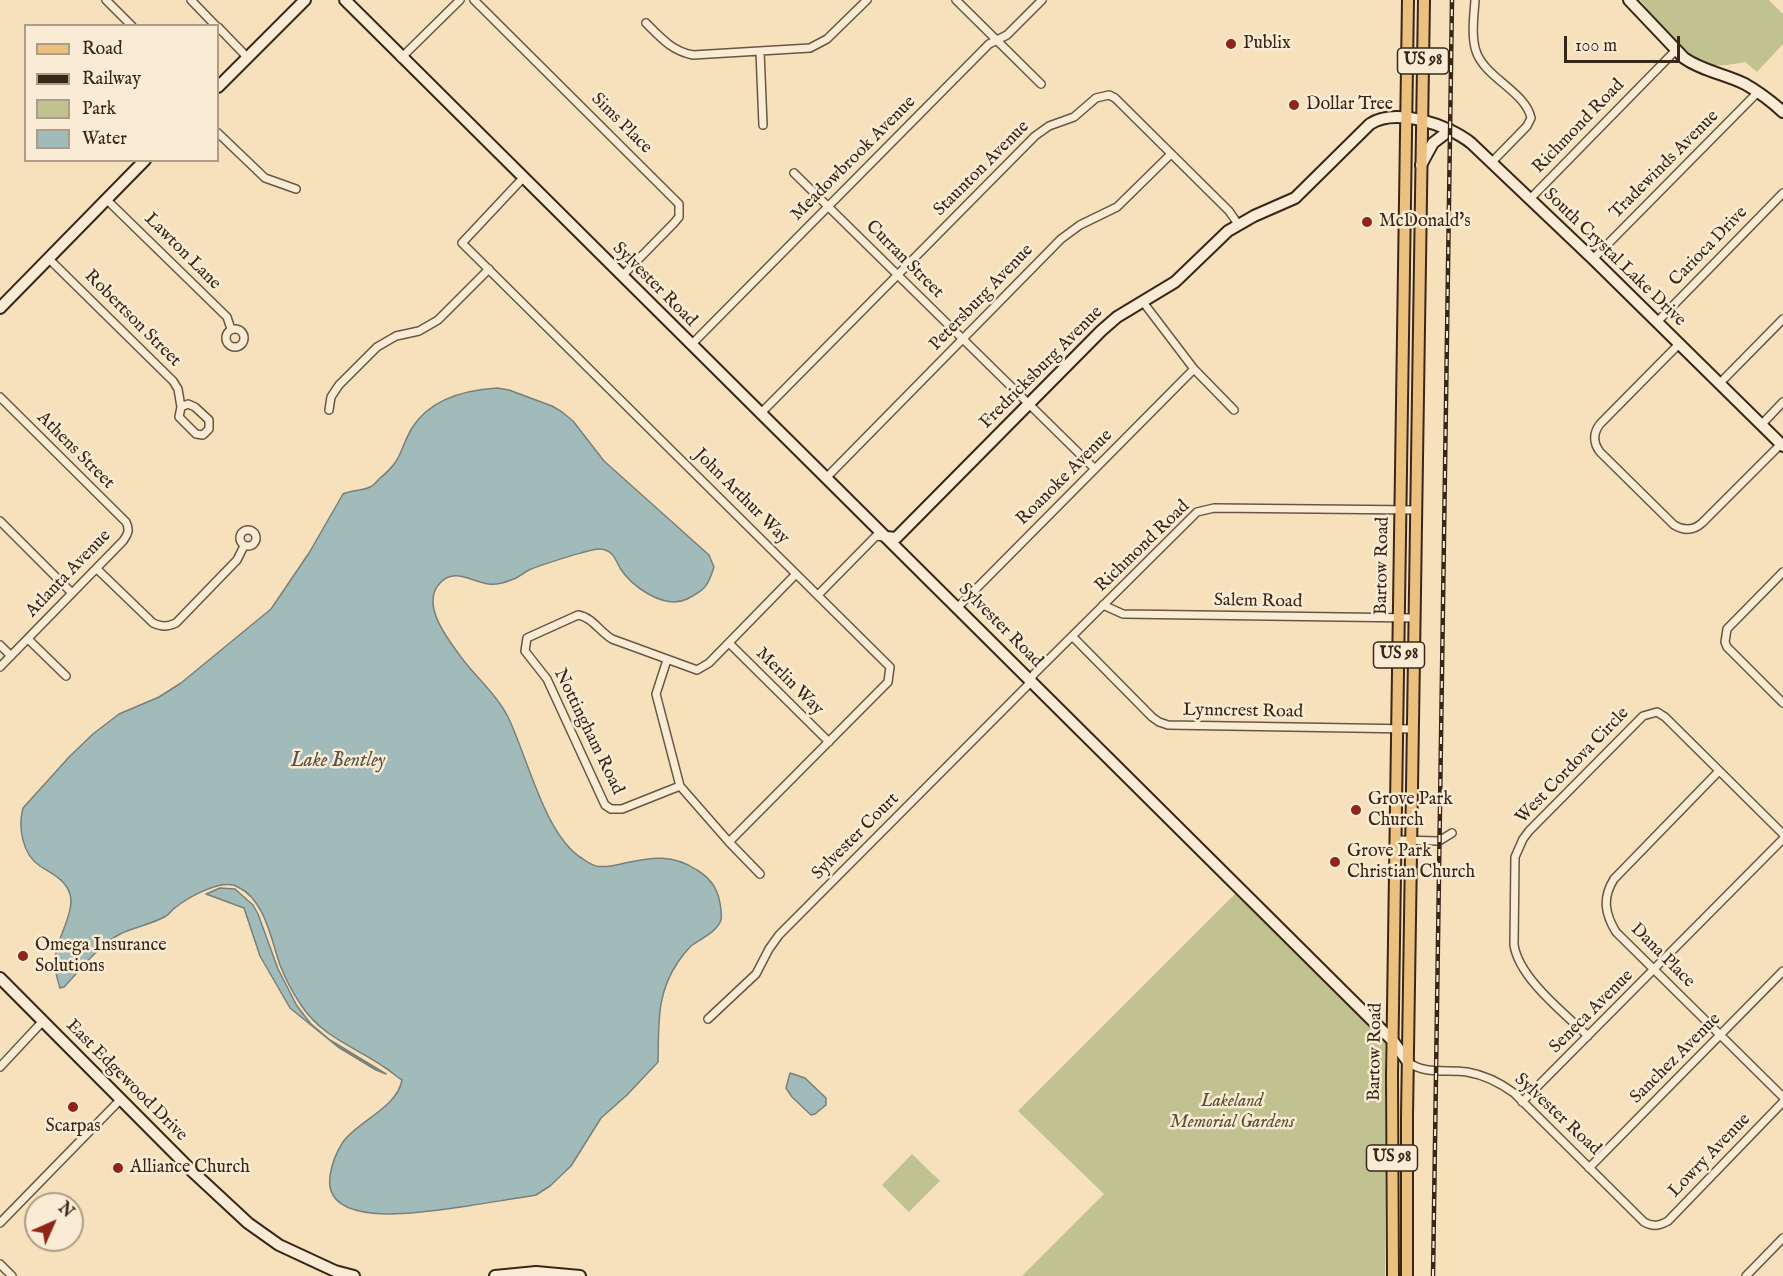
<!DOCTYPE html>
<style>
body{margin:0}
#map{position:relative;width:1783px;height:1276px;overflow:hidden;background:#f7e1bd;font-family:"IM FELL English",serif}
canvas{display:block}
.legend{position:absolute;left:24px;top:24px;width:195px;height:138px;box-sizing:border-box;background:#faecd4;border:2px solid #ac9d89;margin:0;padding:8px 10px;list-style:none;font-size:18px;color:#382719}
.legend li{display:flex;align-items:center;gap:12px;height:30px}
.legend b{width:30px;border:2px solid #ac9d89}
.north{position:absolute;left:24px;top:1192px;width:60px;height:60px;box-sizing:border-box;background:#faecd4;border:2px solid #ac9d89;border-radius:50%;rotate:45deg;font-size:16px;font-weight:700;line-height:24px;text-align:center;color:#382719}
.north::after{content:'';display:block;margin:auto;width:21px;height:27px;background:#8f2418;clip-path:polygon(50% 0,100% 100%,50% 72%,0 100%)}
.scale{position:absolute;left:1564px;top:36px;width:116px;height:27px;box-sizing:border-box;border:3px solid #382719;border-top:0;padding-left:8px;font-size:18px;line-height:21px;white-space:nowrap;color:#382719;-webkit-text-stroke:4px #faecd4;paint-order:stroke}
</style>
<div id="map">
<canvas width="1783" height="1276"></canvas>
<ul class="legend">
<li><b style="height:8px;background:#ecc07e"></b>Road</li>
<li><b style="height:8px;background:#382719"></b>Railway</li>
<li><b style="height:16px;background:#c0c28f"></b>Park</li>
<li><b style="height:16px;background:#a1bbbb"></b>Water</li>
</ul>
<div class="north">N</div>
<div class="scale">100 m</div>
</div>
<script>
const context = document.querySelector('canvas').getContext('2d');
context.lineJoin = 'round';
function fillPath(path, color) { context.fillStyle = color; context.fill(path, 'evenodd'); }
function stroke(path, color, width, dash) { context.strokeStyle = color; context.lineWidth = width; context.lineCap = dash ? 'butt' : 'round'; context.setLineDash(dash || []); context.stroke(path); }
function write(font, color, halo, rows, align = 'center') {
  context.font = font + ' "IM FELL English",serif'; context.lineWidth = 5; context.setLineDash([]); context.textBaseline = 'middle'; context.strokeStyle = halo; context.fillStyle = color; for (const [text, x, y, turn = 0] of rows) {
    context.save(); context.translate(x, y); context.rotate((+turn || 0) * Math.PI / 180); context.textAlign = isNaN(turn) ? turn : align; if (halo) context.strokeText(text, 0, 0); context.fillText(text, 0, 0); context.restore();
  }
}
const green = new Path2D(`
 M1640 0H1769L1783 14V44L1757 72 1745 62C1730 65 1713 68 1699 61 1688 55 1648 11 1640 0Z
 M1236 893 1385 1043V1276H1022L1104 1194 1018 1111Z
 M912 1154 940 1181 909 1212 882 1185Z`);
const water = new Path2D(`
 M497 388 509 390 552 406 562 412 573 421 604 461 709 555 714 567C708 586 705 590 687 599 665 610 632 587 620 568 615 559 613 550 600 549 592 548 538 566 529 570 523 573 518 578 511 580 486 590 482 580 459 576 452 575 446 577 441 582 418 604 450 642 464 661 478 679 496 694 507 715 527 754 544 836 583 859 586 861 592 865 596 866 605 868 616 865 625 863 652 857 673 854 697 870 713 880 719 891 721 910 721 914 722 917 721 920 717 932 700 939 691 946 686 951 682 956 678 962 656 994 659 1024 658 1062L627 1095 601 1118 571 1166 550 1186 536 1195C514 1199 491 1202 468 1206 437 1210 322 1233 330 1176 332 1163 335 1154 343 1142 358 1121 397 1108 402 1080 395 1076 391 1071 384 1067 354 1046 323 1038 301 1005 293 993 285 978 280 965 271 939 265 900 238 887 222 878 189 897 176 907 172 909 170 914 166 916 153 924 134 927 120 934 98 946 81 969 64 987L60 988C56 976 53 964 56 952 59 936 75 910 70 894 65 879 52 874 40 866 22 854 18 827 23 808L70 756 93 734 119 714 159 697 181 683 271 609 309 553 343 494C351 490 362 491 370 487 373 486 377 481 380 478 403 460 399 450 412 428 430 399 465 390 497 388Z
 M220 888 235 889 253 905 258 914 278 969 297 1006 311 1024 330 1040 386 1074 376 1070 338 1047 290 1008 260 956 244 908 206 894Z
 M790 1073 805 1078 826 1098V1105L815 1114 811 1115 792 1097 786 1088Z`);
const street = new Path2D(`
 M106 0 132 26
 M191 0 216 26
 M474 0 679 204V217L674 223 622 276
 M956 0 1041 84
 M1475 0C1474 16 1471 36 1476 51 1484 77 1526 92 1531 118L1527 126 1492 162
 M646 23C661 38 672 51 693 55L810 48 827 39 867 0
 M218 27 247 57
 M760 51 763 125
 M401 58 460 0
 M218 133 265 178 296 189
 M794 173 1095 469
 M523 178 462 243 890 667 888 682 729 842
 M1530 199 1675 51
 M107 200 227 317 231 329
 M49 259 173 381 178 389 181 407
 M1593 259 1758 92
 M1143 302 1194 369 1234 410
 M1657 322 1783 193
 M226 338a9 9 0 1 1 18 0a9 9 0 1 1-18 0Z
 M1679 344 1600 424C1593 433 1593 443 1600 452L1674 525C1684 531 1693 531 1702 523L1781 444
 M691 345 989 44 1007 35 1042 0
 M1720 383 1783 319
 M0 397 126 522C130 530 128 534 123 541L0 667
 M188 404 195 407 209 420V429L203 435 196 434 179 417 181 407Z
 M329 410 331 397 339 385 377 347 396 336 419 331 438 320 489 269
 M760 414 1035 136 1049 126 1074 117 1096 98 1109 95 1115 98 1229 211 1238 224
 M1762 424 1783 402
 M826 478 1061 239 1080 225 1117 207 1171 154
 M0 521 72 593
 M240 538a8 8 0 1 1 16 0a8 8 0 1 1-16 0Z
 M97 569 153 623C162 627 167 627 176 623L237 560 244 546
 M1783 572 1727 629 1725 642 1727 647 1783 703
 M818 595 876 536 884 537
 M1103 605 1123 614 1414 618
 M957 608 1194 369
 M1073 637 1152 717 1159 722 1168 725 1413 729
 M28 639 66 676
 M729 643 829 742
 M0 645 11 656
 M667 660 656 694 680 786 729 842 760 874
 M1719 771 1614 879C1602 898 1605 914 1616 932L1783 1097
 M680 786 622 809H611L605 805 547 679 525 651 527 638 578 615C592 617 600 632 612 639L697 670 709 663 796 574
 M1396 840 1439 841 1452 833
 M708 1019 756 974 769 949 779 935 1027 686 1034 674 1197 512 1214 508 1416 510
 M1588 1036C1564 1013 1519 978 1514 945L1515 857 1523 839 1529 831 1643 716 1657 712 1665 717 1783 834
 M1408 1062C1425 1075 1447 1069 1467 1072 1485 1075 1499 1082 1514 1093L1644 1222C1653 1227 1659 1226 1668 1221L1783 1102
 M0 1067 43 1021
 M1522 1102 1783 839
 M1589 1168 1783 971
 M0 1223 121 1099
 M0 1264 12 1276
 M1746 1276 1783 1238`);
const secondary = new Path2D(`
 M345 0 1393 1041 1408 1062
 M1629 0 1684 58C1702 71 1725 74 1745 84 1759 92 1771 101 1783 112
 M218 87 305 0
 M1421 165 1433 143 1450 130
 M0 308 145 160
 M886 537 896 538 1101 331 1117 317 1175 282 1228 231 1254 216 1295 198 1370 124C1396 107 1449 125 1471 143L1593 259 1783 446
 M0 978 192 1171 248 1223 279 1245 335 1271 354 1276
 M495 1276 536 1272 580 1276`);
const primary = new Path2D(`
 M1393 1276 1392 1075 1408 0
 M1407 1276V1116L1424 0`);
const rail = new Path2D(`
 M1433 1276 1452 0`);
const markers = [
 [1231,44,6,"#8f2418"],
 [1294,105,6,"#8f2418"],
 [1367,222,6,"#8f2418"],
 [1356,810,6,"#8f2418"],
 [1335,862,6,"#8f2418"],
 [23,956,6,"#8f2418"],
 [73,1107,6,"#8f2418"],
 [118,1168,6,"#8f2418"]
];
const shields = [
 [1423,61,51],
 [1399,655,51],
 [1392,1158,51]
];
const shieldNames = [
 ["US 98",1423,61],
 ["US 98",1399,655],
 ["US 98",1392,1158]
];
const poiNames = [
 ["Publix",1243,44],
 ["Dollar Tree",1306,105],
 ["McDonald's",1379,222],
 ["Grove Park",1368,800],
 ["Church",1368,821],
 ["Grove Park",1347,852],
 ["Christian Church",1347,873],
 ["Omega Insurance",35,946],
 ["Solutions",35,967],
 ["Scarpas",73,1127,"center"],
 ["Alliance Church",130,1168]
];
const streetNames = [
 ["Sims Place",621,124,45],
 ["Richmond Road",1579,127,-46],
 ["Meadowbrook Avenue",854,159,-45],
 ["Tradewinds Avenue",1665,165,-45],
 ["Staunton Avenue",982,169,-45],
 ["Carioca Drive",1709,247,-46],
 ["Lawton Lane",182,252,45],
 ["South Crystal Lake Drive",1614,258,44],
 ["Curran Street",904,260,45],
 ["Sylvester Road",654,285,45],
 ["Petersburg Avenue",982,298,-46],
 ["Robertson Street",132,319,45],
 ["Fredricksburg Avenue",1042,368,-45],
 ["Athens Street",75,451,45],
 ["Roanoke Avenue",1065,478,-45],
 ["John Arthur Way",741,497,45],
 ["Richmond Road",1143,547,-44],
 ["Bartow Road",1383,566,-89],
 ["Atlanta Avenue",69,574,-46],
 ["Salem Road",1258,602,1],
 ["Sylvester Road",1000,626,45],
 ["Merlin Way",789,682,45],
 ["Lynncrest Road",1243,712,1],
 ["Nottingham Road",588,732,64],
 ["West Cordova Circle",1573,766,-46],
 ["Sylvester Court",856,837,-45],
 ["Dana Place",1662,956,45],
 ["Seneca Avenue",1592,1012,-45],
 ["Bartow Road",1376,1052,-89],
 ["Sanchez Avenue",1676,1059,-45],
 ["East Edgewood Drive",126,1081,45],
 ["Sylvester Road",1557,1115,43],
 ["Lowry Avenue",1710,1156,-46]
];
const parkNames = [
 ["Lakeland",1232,1102],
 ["Memorial Gardens",1232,1123]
];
const waterNames = [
 ["Lake Bentley",338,762]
];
fillPath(green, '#c0c28f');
fillPath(water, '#a1bbbb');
stroke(water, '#77807a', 1.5);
stroke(street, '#685642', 10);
stroke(secondary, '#382719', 14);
stroke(primary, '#382719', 14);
stroke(street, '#faecd4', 7);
stroke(secondary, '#faecd4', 10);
stroke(primary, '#ecc07e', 10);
stroke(rail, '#382719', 4.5);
stroke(rail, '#faecd4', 2, [7]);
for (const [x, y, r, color] of markers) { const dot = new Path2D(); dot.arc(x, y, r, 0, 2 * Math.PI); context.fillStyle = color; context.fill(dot); stroke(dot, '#faecd4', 2); }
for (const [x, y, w] of shields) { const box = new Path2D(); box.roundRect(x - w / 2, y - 13, w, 26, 4.5); context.fillStyle = '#faecd4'; context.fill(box); stroke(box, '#382719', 1.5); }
write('bold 16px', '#382719', null, shieldNames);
write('18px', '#382719', '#faecd4', poiNames, 'left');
write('18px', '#382719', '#faecd4', streetNames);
write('italic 18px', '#5a4e36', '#faecd4', parkNames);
write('italic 20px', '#58534a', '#faecd4', waterNames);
</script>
